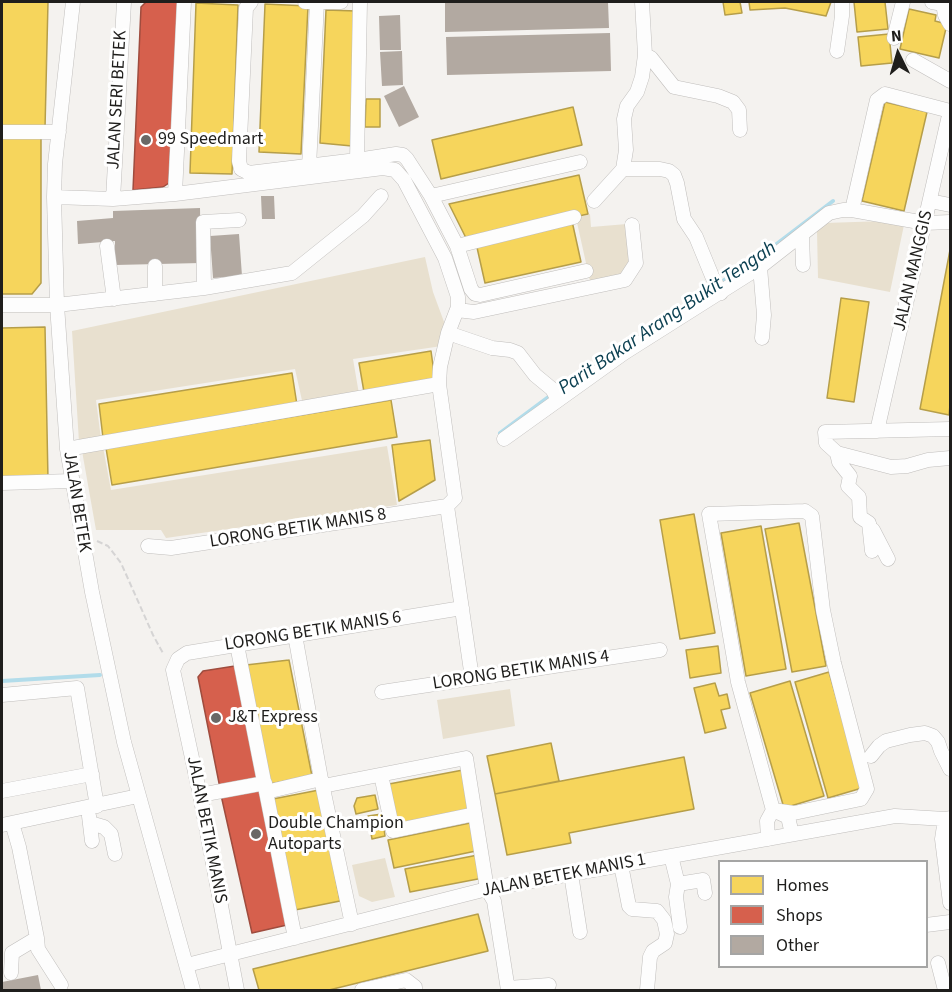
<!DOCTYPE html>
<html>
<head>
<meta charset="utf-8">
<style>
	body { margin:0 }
	#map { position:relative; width:952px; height:992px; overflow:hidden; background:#f4f2ef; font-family:"Source Sans 3",sans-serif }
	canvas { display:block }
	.frame { position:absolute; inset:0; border:3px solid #1f1e1c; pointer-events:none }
	.legend { position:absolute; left:718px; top:860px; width:210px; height:108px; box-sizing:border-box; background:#fff; border:2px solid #a5a5a4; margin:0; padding:8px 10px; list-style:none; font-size:18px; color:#1f1e1c }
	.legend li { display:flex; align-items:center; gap:12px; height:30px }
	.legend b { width:30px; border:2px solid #a5a5a4 }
	.north { position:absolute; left:868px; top:24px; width:60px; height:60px; -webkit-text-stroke:4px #fff; paint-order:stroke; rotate:355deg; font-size:16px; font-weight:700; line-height:24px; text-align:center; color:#1f1e1c }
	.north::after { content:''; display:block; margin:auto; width:21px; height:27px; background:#1f1e1c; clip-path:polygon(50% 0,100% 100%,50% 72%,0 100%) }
</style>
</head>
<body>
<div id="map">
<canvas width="952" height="992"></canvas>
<div class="frame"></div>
<ul class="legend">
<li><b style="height:16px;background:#f6d55c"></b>Homes</li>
<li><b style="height:16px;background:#d6604d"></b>Shops</li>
<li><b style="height:16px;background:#b2a9a1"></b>Other</li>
</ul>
<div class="north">N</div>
</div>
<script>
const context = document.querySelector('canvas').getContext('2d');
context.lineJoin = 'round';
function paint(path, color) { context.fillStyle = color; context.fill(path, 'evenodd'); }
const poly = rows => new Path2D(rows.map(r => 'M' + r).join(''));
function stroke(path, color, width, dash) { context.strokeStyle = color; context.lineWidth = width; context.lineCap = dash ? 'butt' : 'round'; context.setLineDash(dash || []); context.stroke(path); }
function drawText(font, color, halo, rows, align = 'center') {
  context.font = font + ' "Source Sans 3",sans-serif'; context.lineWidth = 6; context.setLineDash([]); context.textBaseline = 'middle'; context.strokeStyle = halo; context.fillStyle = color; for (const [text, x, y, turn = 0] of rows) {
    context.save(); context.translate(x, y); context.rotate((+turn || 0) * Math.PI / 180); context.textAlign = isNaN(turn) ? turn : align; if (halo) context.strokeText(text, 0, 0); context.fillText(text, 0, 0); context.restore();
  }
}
paint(poly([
	[590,214,591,227,627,224,630,262,619,275,590,281,576,218],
	[885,221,904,225,890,292,818,278,817,231,825,223],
	[425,257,433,292,447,330,442,346,353,359,359,394,303,405,295,369,96,400,101,439,79,442,72,331],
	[387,446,397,505,166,538,161,530,96,530,82,451,103,447,111,490],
	[510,689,515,726,443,739,437,700],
	[385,858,395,897,372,902,359,896,352,865]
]), '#e8e0cf');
const homes = poly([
	[2,2,48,2,45,128,2,127,2,2],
	[723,2,740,2,742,13,725,15,723,2],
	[749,2,831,2,826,16,785,8,750,10,749,2],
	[854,2,885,2,888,29,857,32,854,2],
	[196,3,238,5,232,174,190,173,196,3],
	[265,4,308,6,301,154,259,152,265,4],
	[909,9,936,15,935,21,947,24,939,58,900,49,909,9],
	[326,10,356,11,352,146,320,143,326,10],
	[889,34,892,63,861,66,858,37,889,34],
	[366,99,380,99,380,127,365,127,366,99],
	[885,102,927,112,904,211,862,201,885,102],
	[573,107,582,145,441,179,432,140,573,107],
	[2,137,41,137,41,283,32,294,2,294,2,137],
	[579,175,588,214,467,240,449,204,579,175],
	[572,221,581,262,485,283,476,243,572,221],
	[950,250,950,405,949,415,920,409,950,250],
	[841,298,869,302,854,402,827,398,841,298],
	[45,327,48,480,2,481,2,328,45,327],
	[431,351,435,380,364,392,359,363,431,351],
	[292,373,297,405,103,438,99,404,292,373],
	[391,400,397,437,112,485,106,448,391,400],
	[430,440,435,480,399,501,392,445,430,440],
	[694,514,715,633,680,639,660,520,694,514],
	[799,523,826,666,792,672,765,529,799,523],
	[761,526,786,669,746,676,721,533,761,526],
	[718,646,721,673,690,678,686,650,718,646],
	[289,660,312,776,270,784,246,665,289,660],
	[829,672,862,788,828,798,795,682,829,672],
	[790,681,824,796,784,808,750,693,790,681],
	[715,683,719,696,727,694,730,708,721,710,726,728,705,733,694,688,715,683],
	[551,743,559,781,495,794,487,756,551,743],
	[684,757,694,809,569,833,571,843,507,855,495,794,684,757],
	[463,770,471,811,397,825,389,784,463,770],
	[319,790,340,901,295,910,273,799,319,790],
	[375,795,378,809,356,814,354,806,357,798,375,795],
	[382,814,385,836,372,839,368,816,382,814],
	[470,823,476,851,394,868,388,840,470,823],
	[478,855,483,878,410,892,405,869,478,855],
	[478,914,488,951,329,990,259,990,253,969,478,914]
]);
paint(homes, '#f6d55c');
stroke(homes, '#b69e49', 1.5);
const shops = poly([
	[146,2,178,2,169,183,163,187,133,190,141,7,146,2],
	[235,666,260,781,220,788,198,677,203,671,235,666],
	[261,786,287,925,252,933,221,795,261,786]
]);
paint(shops, '#d6604d');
stroke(shops, '#9f4c3e', 1.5);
stroke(poly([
	[720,283,766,252,833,201],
	[672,315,713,287],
	[557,391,591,369],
	[500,433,551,395],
	[2,681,100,675]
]), '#b2dcea', 4);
paint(poly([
	[445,2,608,2,609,28,445,32],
	[400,15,401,50,380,50,379,16],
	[610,33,611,71,447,75,446,37],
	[402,51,403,85,382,86,380,52],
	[404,86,419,117,399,127,384,96],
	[261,196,274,196,275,219,262,219],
	[200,208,201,263,115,265,115,241,78,244,77,221,113,218,113,211],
	[239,234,242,276,213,278,210,236],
	[38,975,41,990,2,990,2,982]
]), '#b2a9a1');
const minor = poly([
	[73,2,55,164,54,197,57,305,67,449,92,592,124,742,193,990],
	[251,2,246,8,239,161,241,169,249,173,357,160],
	[305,2,341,2],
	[360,2,357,160,396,154,403,155,407,159,431,196,457,246,471,289,475,294,480,295,586,271],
	[932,2,943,4,945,15,950,24],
	[894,38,903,2],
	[837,51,842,16,842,2],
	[645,55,651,58,674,87,718,96,733,102,739,110,740,130],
	[913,60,950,81],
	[2,132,59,132],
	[309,167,317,2],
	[623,169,660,169,669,171,674,175,677,183,684,219,696,237,712,276,721,293],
	[175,194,184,2],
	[431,196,580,162],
	[54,197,113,199,175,194,383,168,395,170,404,180,445,258,458,297,458,307,448,333,440,367,439,384,455,498,447,506],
	[113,199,124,2],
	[594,201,623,169,626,150,624,119,627,106,637,92,642,77,645,55,642,2],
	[930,201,950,205],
	[852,210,877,100,885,94,950,111],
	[802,235,803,265],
	[107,246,114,299],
	[457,246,574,217],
	[760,267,764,315,762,338],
	[204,288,203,222,239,220],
	[155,294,155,266],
	[2,305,57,305,204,288,292,273,363,216,381,196],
	[457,310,474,312,625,280,636,263,632,225],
	[448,333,492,348,510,350,518,353,535,375,552,389,558,400],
	[950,429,825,432,826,443,837,453,891,467,907,466,928,460,950,458],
	[877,431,950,111],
	[504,439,624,353,760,267,829,213,843,210,852,210,925,223,950,222],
	[67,449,439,384],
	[837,453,839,462,850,476,848,486,859,497,860,517,869,523,872,551],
	[2,483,72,481],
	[447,506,472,678],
	[805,511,812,516,823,610,834,663,867,789,861,799,794,813,773,810,738,682,709,514,805,511],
	[873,530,888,559],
	[148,546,171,548,447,506],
	[295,635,321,779,352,924],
	[237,645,295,938],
	[382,692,660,650],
	[2,695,77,688,97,806],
	[871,756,879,746,886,741,910,735,925,733,933,736,938,742,941,751,950,769],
	[381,775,393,831,475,814],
	[323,786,466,758,487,889,494,901,508,990],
	[2,791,92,774],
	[266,792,321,779],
	[200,795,265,783],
	[89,816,92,841],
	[950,818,945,819,942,839,950,903],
	[90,823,104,827,111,834,115,854],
	[2,825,138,796],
	[768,839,767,821,773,810,788,817,792,834],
	[671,856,678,884,676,897,680,927],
	[621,865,629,906,632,909,657,911,664,920,667,934,665,943,653,951,650,957,647,990],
	[571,874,580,932],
	[678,884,703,880,705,893],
	[926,925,950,922],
	[37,938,38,949,61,985],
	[938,963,945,990],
	[187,965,487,889,895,816,945,819],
	[11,973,12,953,37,938,19,847,12,823],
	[508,988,549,985],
	[237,990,200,795,173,670,178,659,187,653,462,608],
	[362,990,406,980,415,987,415,990]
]);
stroke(minor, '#c0bebc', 15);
stroke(poly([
	[97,541,108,546,121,563,153,635,164,655]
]), '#d5d4d4', 2, [6, 3]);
stroke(minor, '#fdfdfd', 14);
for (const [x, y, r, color] of [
	[146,140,6,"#6a6866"],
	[216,718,6,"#6a6866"],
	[256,834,6,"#6a6866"]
]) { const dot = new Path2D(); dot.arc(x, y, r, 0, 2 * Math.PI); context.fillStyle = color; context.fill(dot); stroke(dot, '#fff', 2); }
drawText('18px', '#1f1e1c', '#fff', [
	["JALAN SERI BETEK",118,100,-87],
	["JALAN MANGGIS",914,271,-77],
	["JALAN BETEK",76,502,81],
	["LORONG BETIK MANIS 8",298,529,-9],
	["LORONG BETIK MANIS 6",313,632,-9],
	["LORONG BETIK MANIS 4",521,671,-9],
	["JALAN BETIK MANIS",206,830,79],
	["JALAN BETEK MANIS 1",564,876,-11]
]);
drawText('18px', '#1f1e1c', '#fff', [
	["99 Speedmart",158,140],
	["J&T Express",228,718],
	["Double Champion",268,824],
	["Autoparts",268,845]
], 'left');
drawText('italic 20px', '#0d4152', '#fff', [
	["Parit Bakar Arang-Bukit Tengah",668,319,-34]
]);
</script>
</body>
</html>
